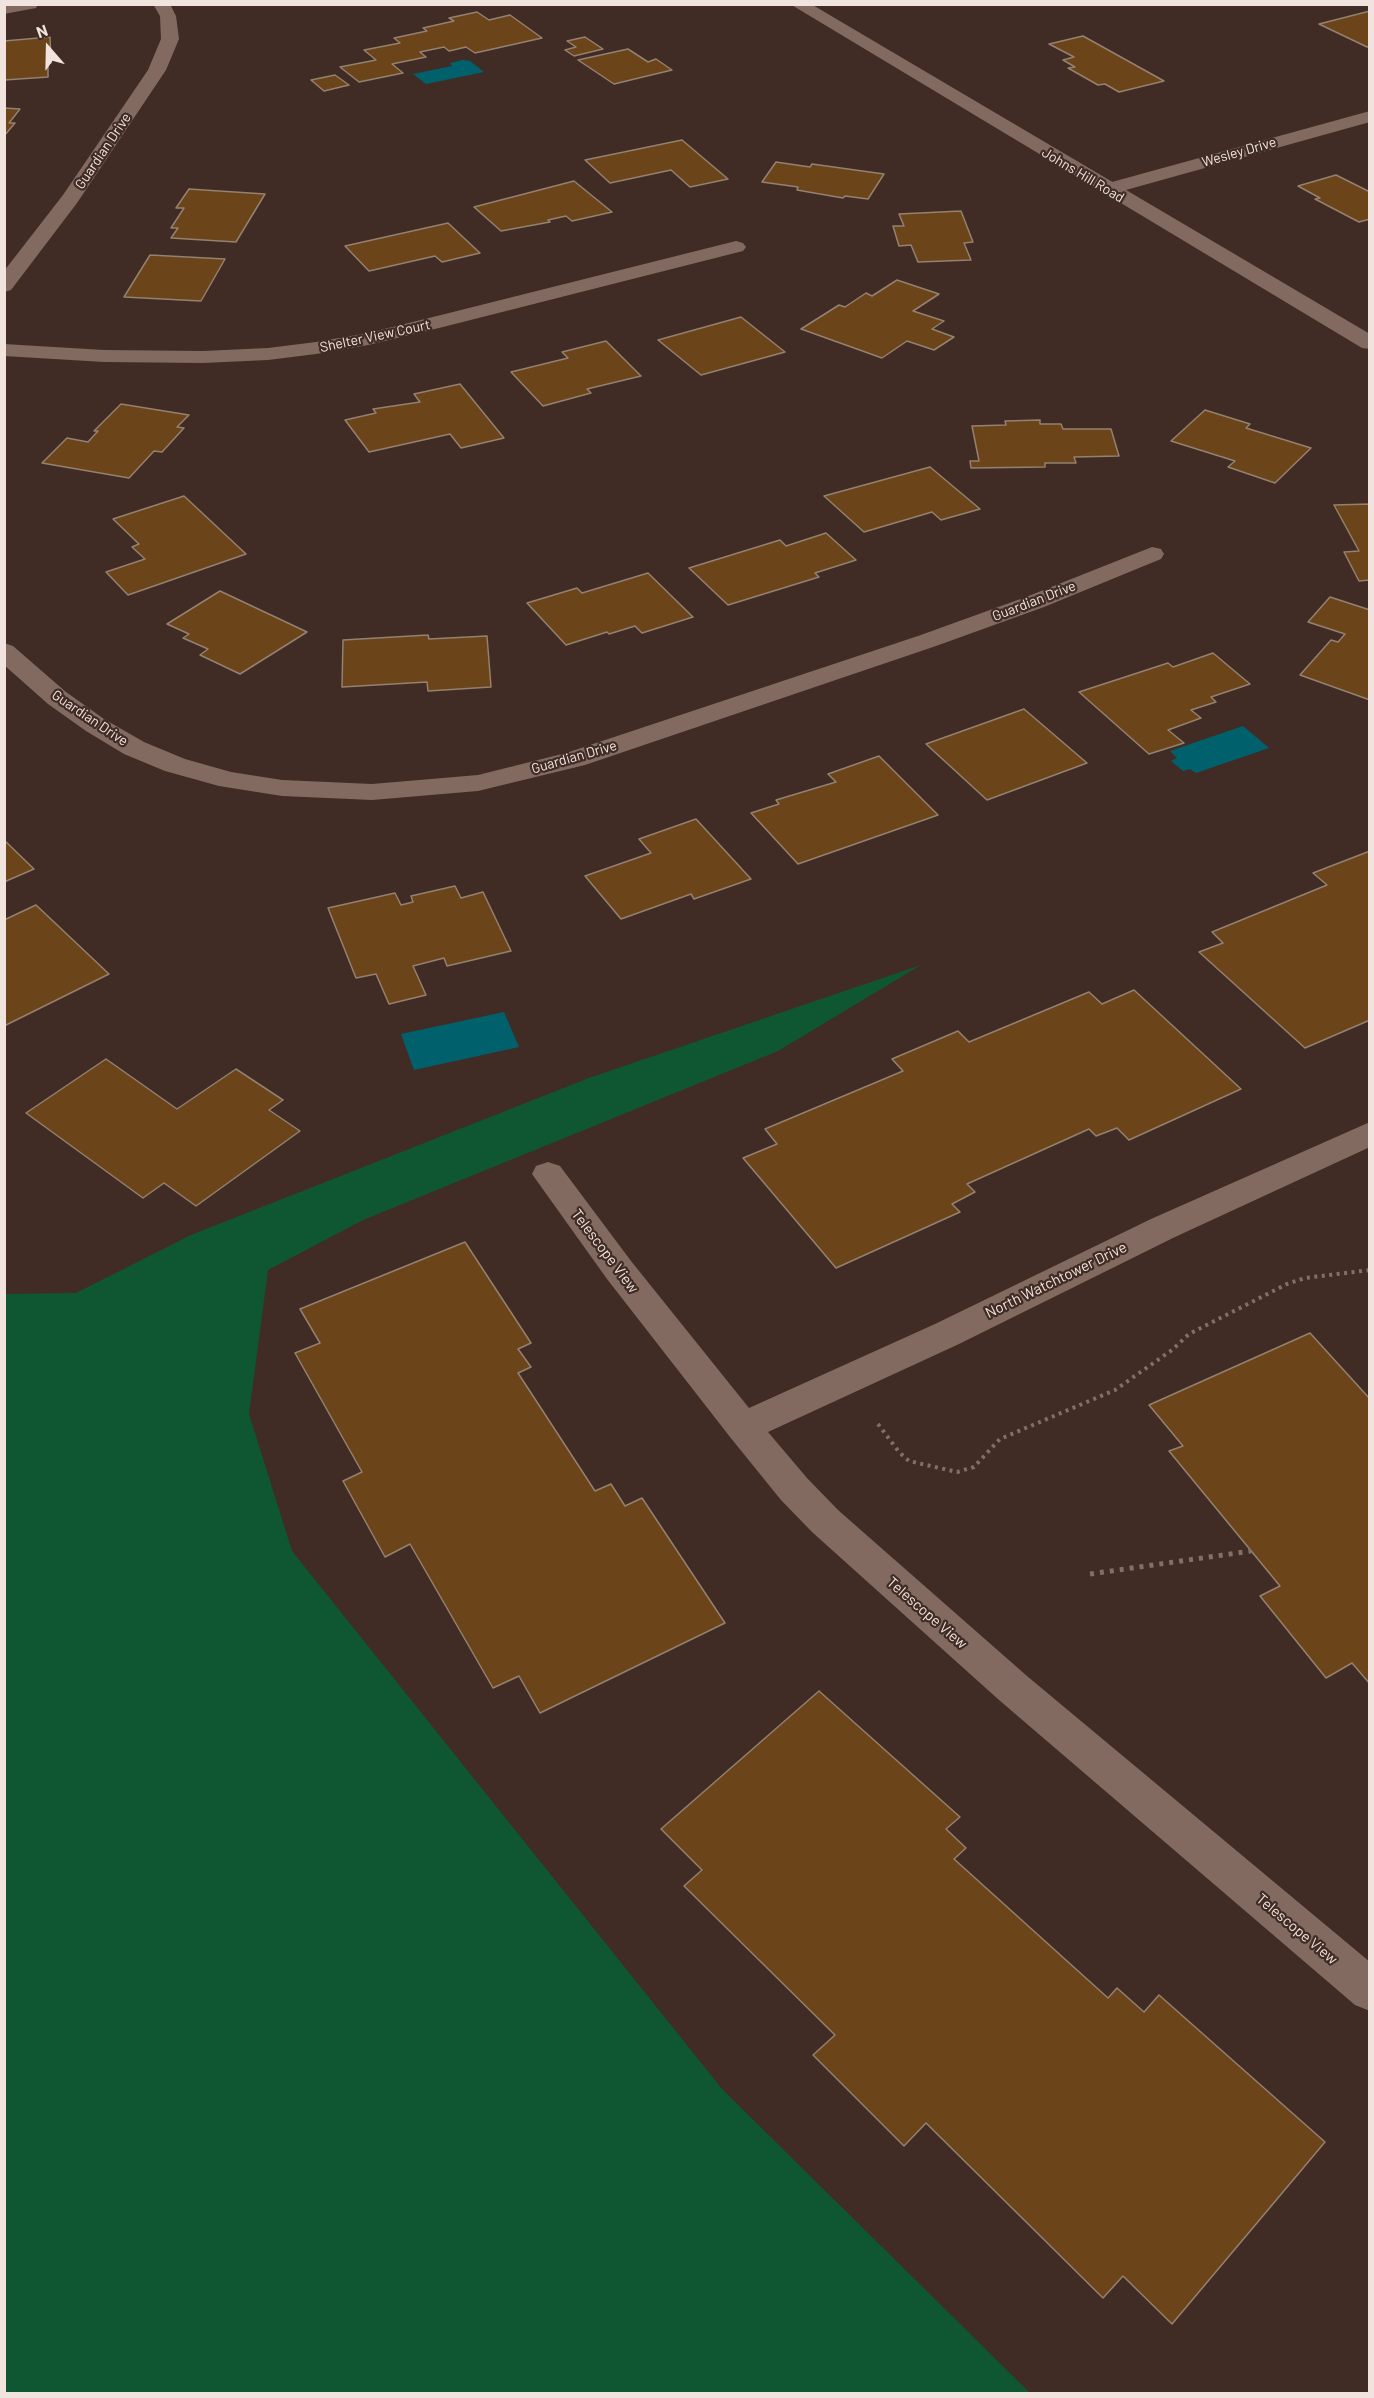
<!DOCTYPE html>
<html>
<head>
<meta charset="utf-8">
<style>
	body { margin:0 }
	#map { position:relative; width:1374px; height:2398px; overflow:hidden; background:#402c24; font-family:Barlow,sans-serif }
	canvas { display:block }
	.frame { position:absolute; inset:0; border:6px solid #f1e3de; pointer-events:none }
	.north { position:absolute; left:18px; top:18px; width:60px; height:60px; -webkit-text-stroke:4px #402c24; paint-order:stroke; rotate:340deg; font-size:16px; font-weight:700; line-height:24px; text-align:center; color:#f1e3de }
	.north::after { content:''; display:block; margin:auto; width:21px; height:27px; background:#f1e3de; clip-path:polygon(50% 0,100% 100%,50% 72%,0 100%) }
</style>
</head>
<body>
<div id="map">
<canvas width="1374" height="2398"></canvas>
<div class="frame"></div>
<div class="north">N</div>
</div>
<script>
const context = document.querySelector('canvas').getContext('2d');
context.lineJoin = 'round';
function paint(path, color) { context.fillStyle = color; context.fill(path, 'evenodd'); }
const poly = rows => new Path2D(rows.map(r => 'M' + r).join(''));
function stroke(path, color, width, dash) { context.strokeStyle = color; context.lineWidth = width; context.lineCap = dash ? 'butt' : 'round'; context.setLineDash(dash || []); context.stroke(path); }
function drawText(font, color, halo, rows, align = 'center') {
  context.font = font + ' Barlow,sans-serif'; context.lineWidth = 4.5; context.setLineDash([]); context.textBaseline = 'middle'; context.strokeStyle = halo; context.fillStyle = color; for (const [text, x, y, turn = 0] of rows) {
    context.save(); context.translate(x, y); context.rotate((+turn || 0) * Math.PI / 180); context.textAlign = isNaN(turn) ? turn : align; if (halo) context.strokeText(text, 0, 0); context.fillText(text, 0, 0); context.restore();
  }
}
paint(poly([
	[921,965,778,1051,363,1220,268,1270,249,1414,292,1551,722,2089,1030,2393,5,2393,5,1294,76,1293,191,1235,589,1078]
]), '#0f5732');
paint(poly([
	[463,60,470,61,484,72,426,84,413,74,452,66,450,63],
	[1243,726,1269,748,1196,773,1190,769,1183,771,1171,761,1177,758,1170,751],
	[504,1012,519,1047,414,1070,401,1034]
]), '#00616d');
const building = poly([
	[1370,11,1370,46,1367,47,1319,24,1370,11],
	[477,12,489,20,510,15,542,38,475,53,466,47,449,51,444,47,420,52,426,57,392,64,403,73,359,82,340,67,376,60,364,50,400,43,394,38,427,31,423,28,454,21,449,18,477,12],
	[1083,36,1164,81,1119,92,1105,84,1098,85,1068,68,1075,67,1063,60,1074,57,1049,44,1083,36],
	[50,37,51,63,48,64,48,77,4,80,4,41,50,37],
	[585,37,603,49,574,56,565,50,576,47,567,41,585,37],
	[628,49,648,62,656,59,672,70,614,84,578,60,628,49],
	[335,75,349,85,324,91,311,80,335,75],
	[4,108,20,109,9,123,15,123,4,136,4,108],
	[682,140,728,179,690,187,671,170,610,183,585,160,682,140],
	[776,162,810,167,812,164,884,174,868,199,845,196,843,198,797,190,798,187,762,182,776,162],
	[1336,175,1370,192,1370,219,1359,222,1315,199,1320,198,1298,186,1336,175],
	[574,181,612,212,572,221,566,216,548,220,550,222,501,231,474,207,574,181],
	[189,189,265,194,236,242,171,238,178,228,171,228,184,208,176,208,189,189],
	[961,211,973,242,964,243,971,260,918,262,911,245,899,246,893,226,904,226,899,214,961,211],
	[448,223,480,253,442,262,435,256,369,271,345,246,448,223],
	[150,255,225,259,201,301,124,297,150,255],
	[897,280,939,294,913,311,944,321,932,329,954,337,934,350,907,341,882,358,801,329,839,305,845,307,866,293,872,296,897,280],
	[741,317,785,352,701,375,658,340,741,317],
	[606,341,641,376,587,389,591,393,543,406,511,372,568,358,562,352,606,341],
	[460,384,504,438,461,448,450,434,369,452,345,420,376,413,373,409,420,402,414,394,460,384],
	[121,404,189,415,177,427,184,428,162,452,154,451,129,478,42,463,67,438,88,442,98,431,94,431,121,404],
	[1205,410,1250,424,1246,428,1311,448,1275,483,1228,467,1235,461,1171,441,1205,410],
	[1040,420,1040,424,1061,424,1063,429,1111,429,1119,456,1074,457,1076,463,1045,463,1045,467,971,468,970,461,979,461,972,426,1006,425,1005,421,1040,420],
	[930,467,980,509,941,520,932,512,864,532,824,496,930,467],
	[184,496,246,554,128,595,106,572,145,559,132,547,139,544,113,519,184,496],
	[1370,504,1370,580,1359,581,1344,552,1359,551,1334,505,1370,504],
	[826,533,856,560,815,573,819,577,728,605,689,568,780,540,786,546,826,533],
	[648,573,693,617,642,633,635,626,609,634,607,632,566,645,527,603,577,588,582,593,648,573],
	[220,591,307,632,240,674,200,655,208,649,183,638,189,634,167,624,220,591],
	[1330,597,1370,610,1370,700,1300,675,1331,640,1338,642,1345,634,1308,622,1330,597],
	[428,635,429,639,487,636,491,687,428,691,427,682,342,687,343,640,428,635],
	[1213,653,1250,684,1211,697,1216,702,1191,710,1201,718,1168,730,1184,743,1149,754,1079,692,1168,663,1173,667,1213,653],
	[1024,709,1087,763,987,800,926,744,1024,709],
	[879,756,938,815,798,864,751,813,779,804,776,800,836,782,828,774,879,756],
	[696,819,751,879,694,899,691,894,621,919,585,876,651,853,639,839,696,819],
	[4,840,34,869,4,882,4,840],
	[1370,851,1370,1020,1305,1048,1199,952,1223,943,1212,932,1327,885,1313,873,1370,851],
	[455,886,461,898,483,892,511,951,447,966,444,958,413,966,426,995,389,1004,376,974,356,978,328,908,395,893,401,905,413,902,411,896,455,886],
	[36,905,109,974,4,1026,4,920,36,905],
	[1134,990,1241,1089,1129,1140,1117,1128,1096,1136,1089,1129,967,1184,975,1192,952,1204,960,1212,836,1268,743,1158,777,1144,765,1129,903,1071,892,1059,958,1031,969,1042,1089,992,1102,1004,1134,990],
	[106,1059,177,1109,236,1069,283,1100,269,1110,300,1131,196,1206,164,1183,143,1198,26,1113,106,1059],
	[465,1242,531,1343,518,1349,531,1367,518,1373,595,1491,611,1484,625,1506,642,1498,725,1623,540,1713,519,1676,493,1688,410,1544,385,1557,343,1481,362,1472,295,1353,320,1343,300,1309,465,1242],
	[1310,1333,1370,1399,1370,1684,1352,1663,1326,1678,1260,1596,1280,1586,1169,1451,1183,1446,1149,1405,1310,1333],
	[819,1691,960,1817,946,1829,966,1848,954,1859,1108,1998,1117,1988,1144,2012,1159,1995,1325,2142,1172,2324,1123,2276,1103,2298,926,2123,904,2146,813,2055,835,2035,684,1886,702,1870,661,1829,819,1691]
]);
paint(building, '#6b441a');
stroke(building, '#948170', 1.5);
stroke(poly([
	[878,1424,899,1452,909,1461,957,1472,974,1467,1000,1439,1115,1390,1172,1350,1189,1334,1287,1284,1305,1278,1370,1270]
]), '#816f68', 4, [3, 4.5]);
stroke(poly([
	[1090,1574,1251,1551]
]), '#816f68', 5, [4, 6]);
paint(poly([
	[153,4,170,4,176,16,179,39,166,70,77,203,11,290,4,292,4,271,63,195,148,70,161,39,160,16,153,4],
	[1370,111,1370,122,1108,195,1101,193,1098,189,1101,185,1370,111],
	[736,241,743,243,746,247,743,251,439,328,368,345,316,354,268,360,203,363,104,362,4,356,4,344,104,350,203,351,268,348,316,342,368,333,437,316,736,241],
	[1152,547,1161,549,1164,554,1161,559,1044,607,936,646,585,765,478,791,372,800,282,796,219,786,165,771,124,754,86,731,48,704,4,665,4,643,13,646,66,692,104,719,144,742,185,759,231,772,282,780,372,784,478,775,566,753,918,636,1026,597,1152,547],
	[1370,1122,1370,1147,1175,1237,959,1344,768,1432,807,1478,838,1510,1027,1676,1370,1962,1370,2011,1355,2005,999,1700,812,1532,781,1500,730,1437,607,1279,532,1174,536,1166,548,1162,560,1166,631,1261,749,1408,935,1324,1151,1219,1370,1122]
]), '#826a61');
paint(poly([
	[4,4,38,4,36,8,4,14,4,4],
	[790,4,811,4,1370,334,1370,349,1362,348,790,4]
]), '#826a61');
drawText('14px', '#f1e3de', '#402c24', [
	["Guardian Drive",103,151,-56],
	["Wesley Drive",1239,152,-16],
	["Johns Hill Road",1083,175,31],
	["Shelter View Court",375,336,-12],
	["Guardian Drive",1034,601,-21],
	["Guardian Drive",90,718,34],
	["Guardian Drive",574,757,-16]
]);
drawText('15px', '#f1e3de', '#402c24', [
	["Telescope View",605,1251,53],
	["North Watchtower Drive",1056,1280,-26],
	["Telescope View",927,1613,41],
	["Telescope View",1297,1929,40]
]);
</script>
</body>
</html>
